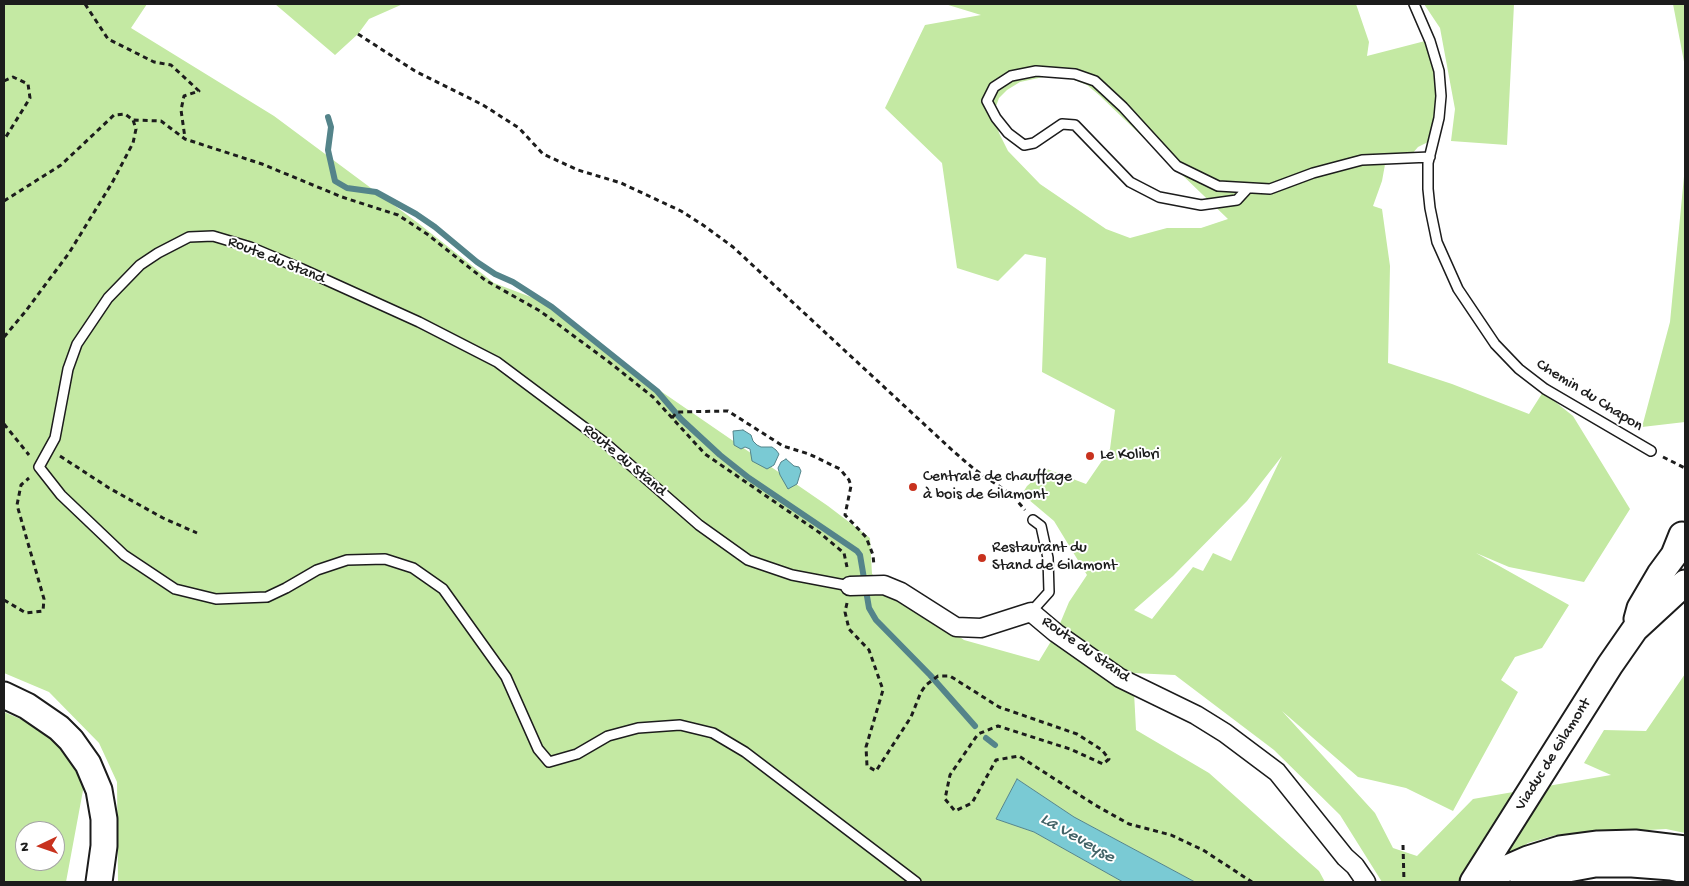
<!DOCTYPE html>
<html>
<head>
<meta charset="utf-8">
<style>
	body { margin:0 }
	#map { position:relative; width:1689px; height:886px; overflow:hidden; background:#fff; font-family:"Gochi Hand",sans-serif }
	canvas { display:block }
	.frame { position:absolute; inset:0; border:5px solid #1c1c1c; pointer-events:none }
	.north { position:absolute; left:15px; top:821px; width:50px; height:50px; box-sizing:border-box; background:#fff; border:1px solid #a4a4a4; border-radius:50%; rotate:267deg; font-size:14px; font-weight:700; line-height:20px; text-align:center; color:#1c1c1c }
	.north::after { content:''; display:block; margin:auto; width:18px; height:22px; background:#c8321e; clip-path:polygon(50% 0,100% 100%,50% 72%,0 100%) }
</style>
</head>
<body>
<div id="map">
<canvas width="1689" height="886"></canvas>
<div class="frame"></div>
<div class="north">N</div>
</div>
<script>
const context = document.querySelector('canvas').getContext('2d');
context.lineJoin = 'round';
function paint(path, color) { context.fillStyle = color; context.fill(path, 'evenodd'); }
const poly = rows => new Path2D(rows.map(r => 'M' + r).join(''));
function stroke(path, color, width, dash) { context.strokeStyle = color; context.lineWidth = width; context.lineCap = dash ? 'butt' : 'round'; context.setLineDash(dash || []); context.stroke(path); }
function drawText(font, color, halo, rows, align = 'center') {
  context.font = font + ' "Gochi Hand",sans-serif'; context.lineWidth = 4; context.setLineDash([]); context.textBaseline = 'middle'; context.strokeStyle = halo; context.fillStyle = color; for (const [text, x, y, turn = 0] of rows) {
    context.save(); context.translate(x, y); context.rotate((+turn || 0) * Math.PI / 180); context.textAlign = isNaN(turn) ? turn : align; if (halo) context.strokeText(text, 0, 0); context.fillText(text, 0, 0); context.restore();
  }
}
paint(poly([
	[4,4,147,4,131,28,274,116,418,223,494,283,544,302,662,392,828,506,870,538,872,574,935,620,964,640,1039,661,1056,633,1069,602,1087,575,1054,521,1022,494,1027,486,1047,469,1086,484,1110,449,1115,410,1042,372,1046,258,1025,254,998,281,957,268,942,163,885,108,925,25,981,15,945,4,1356,4,1369,42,1367,56,1429,40,1440,95,1432,140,1418,147,1412,154,1386,159,1382,181,1373,206,1382,209,1390,266,1388,363,1452,384,1529,414,1543,392,1573,416,1630,509,1584,582,1509,567,1476,553,1569,605,1542,648,1515,657,1501,680,1518,692,1453,811,1406,788,1358,777,1282,711,1375,813,1393,848,1417,856,1473,799,1611,775,1584,763,1604,730,1646,731,1685,674,1685,833,1666,829,1556,835,1528,843,1495,867,1478,882,1382,882,1340,815,1274,750,1175,675,1133,673,1136,730,1209,773,1319,871,1325,882,1195,882,1074,817,1017,779,996,819,1034,832,1123,882,118,882,117,782,99,743,49,692,4,673],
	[1062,75,1087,85,1099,95,1228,219,1201,228,1167,228,1130,238,1106,229,1040,184,1008,151,999,133,996,122,995,109,999,98,1007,90,1020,82,1048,76],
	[1282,456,1231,561,1213,553,1203,571,1193,567,1152,619,1134,610,1173,576,1247,501],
	[275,4,403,4,369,19,358,34,335,55],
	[1424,4,1514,4,1507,145,1451,141,1455,109,1440,28],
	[1673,4,1685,4,1685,67],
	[1685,166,1685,422,1642,427,1670,322],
	[4,712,25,721,65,749,84,785,66,882,4,882],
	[25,831,55,831,55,861,25,861]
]), '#c4e9a3');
const water = poly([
	[743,430,751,435,753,441,757,445,761,447,772,447,776,450,779,454,774,465,767,469,752,461,750,449,745,447,741,449,734,445,733,431,743,430],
	[786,459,794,466,799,467,801,471,797,484,788,489,780,475,778,468,781,462,786,459],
	[1017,779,1074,817,1195,882,1123,882,1034,832,996,819,1017,779]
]);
paint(water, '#7acad4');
stroke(water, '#54848a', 1);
stroke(poly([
	[328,117,331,127,328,150,335,181,347,188,376,192,416,214,435,227,477,262,495,274,513,282,552,307,657,391,681,419,720,455,749,478,857,551,860,555,869,608,876,620,930,675,975,726],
	[986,738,995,745]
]), '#54848a', 6);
const lane = poly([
	[1414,4,1430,41,1439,71,1441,96,1439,118,1428,163,1428,189,1430,208,1437,242,1458,289,1495,344,1519,369,1545,389,1651,451],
	[1248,188,1237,200,1201,205,1159,197,1130,182,1075,125,1062,124,1034,143,1024,145,1008,133,996,118,987,101,994,87,1011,76,1036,71,1075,74,1095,81,1123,107,1177,166,1218,186,1270,189,1313,173,1362,160,1430,157],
	[850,586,792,575,748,560,699,525,604,442,497,362,419,322,302,269,250,247,213,236,189,237,158,253,140,265,108,298,77,344,68,369,55,438,39,467,61,495,124,555,175,589,216,599,267,597,286,588,317,570,347,560,385,559,413,568,443,589,506,677,538,749,549,762,577,754,608,736,638,728,680,725,713,733,745,752,916,882],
	[1031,612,1049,592,1048,558,1041,526,1033,520]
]);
const street = poly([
	[850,586,884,585,901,592,956,627,981,628,1031,612,1056,633,1120,678,1196,715,1225,733,1277,772,1345,857,1355,866,1366,882]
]);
const secondary = poly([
	[1637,619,1640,608,1660,574,1674,555,1682,535],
	[4,695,27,706,59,728,71,740,88,764,99,790,104,819,104,846,99,882],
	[1473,882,1610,665,1635,629,1685,583],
	[1480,882,1487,877,1528,859,1560,849,1598,844,1635,843,1685,849],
	[1523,882,1529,879,1557,871,1595,864,1632,864,1671,867,1685,870]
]);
stroke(lane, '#1c1c1c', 12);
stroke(street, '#1c1c1c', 21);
stroke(secondary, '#1c1c1c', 29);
stroke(poly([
	[85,4,108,39,154,62,171,65,199,91,184,96,181,110,185,138],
	[358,34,415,71,483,105,519,128,543,154,578,170,621,183,681,211,703,225,733,247,952,450,974,469,1012,495,1025,510],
	[4,81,13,77,28,84,30,98,4,140],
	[4,201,61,165,114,115,125,114,133,120,161,121,185,139,262,164,342,197,398,215,427,234,485,280,540,311,609,362,653,397,705,454,820,533,844,553,847,567],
	[4,337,25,312,69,253,112,183,133,143,136,129,133,120],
	[672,418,677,412,728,411,783,446,809,454,840,469,849,480,851,486,845,515,866,537,873,555,874,566],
	[4,424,29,455],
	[60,456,109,488,163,518,197,533],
	[1663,457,1685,468],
	[4,600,26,613,43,611,44,599,17,505,21,485,29,478],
	[847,603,845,612,849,629,869,650,883,690,866,747,867,766,876,771,911,717,921,692,926,685,938,676,950,676,999,707,1077,734,1102,750,1109,759,1103,764,1070,749,998,726,978,734,950,775,945,799,955,811,972,803,996,760,1019,756,1095,805,1129,824,1171,835,1203,850,1252,882],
	[1403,845,1404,882]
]), '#1c1c1c', 3, [5, 4]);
stroke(lane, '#fff', 9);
stroke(street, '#fff', 18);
stroke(secondary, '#fff', 25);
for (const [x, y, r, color] of [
	[1090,456,5,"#c8321e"],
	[913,487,5,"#c8321e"],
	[982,558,5,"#c8321e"]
]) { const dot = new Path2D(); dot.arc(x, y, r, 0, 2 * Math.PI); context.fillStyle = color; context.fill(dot); stroke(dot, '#fff', 2); }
drawText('16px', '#1c1c1c', '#fff', [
	["Route du Stand",276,261,22],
	["Chemin du Chapon",1589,396,32],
	["Route du Stand",624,461,40],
	["Route du Stand",1085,650,35],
	["Viaduc de Gilamont",1554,755,-58]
]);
drawText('16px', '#1c1c1c', '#fff', [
	["Le Kolibri",1100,456],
	["Centrale de chauffage",923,478],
	["à bois de Gilamont",923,496],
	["Restaurant du",992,549],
	["Stand de Gilamont",992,567]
], 'left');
drawText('italic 18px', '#426266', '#fff', [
	["La Veveyse",1077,839,30]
]);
</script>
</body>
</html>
